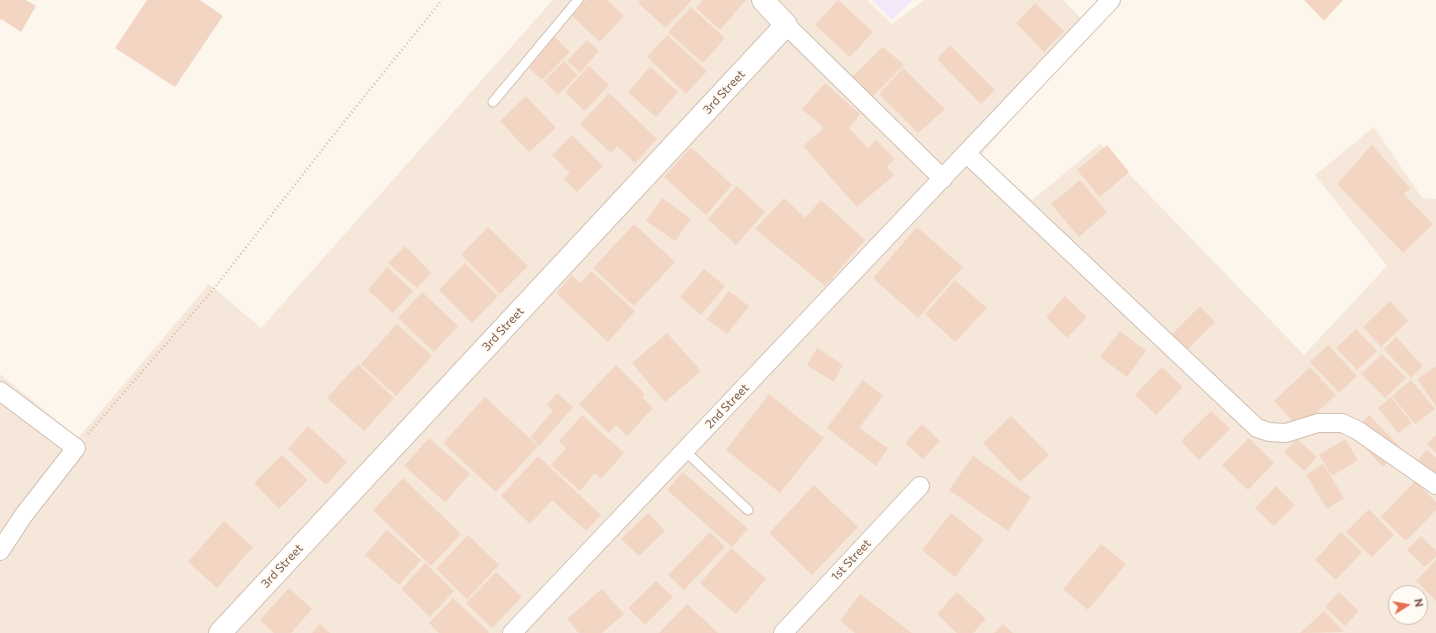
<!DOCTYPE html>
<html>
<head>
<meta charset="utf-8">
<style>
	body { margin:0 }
	#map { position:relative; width:1436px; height:633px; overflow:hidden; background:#fdf6ec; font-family:Commissioner,sans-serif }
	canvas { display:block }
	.north { position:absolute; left:1388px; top:585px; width:40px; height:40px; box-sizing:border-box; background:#fffaf3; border:1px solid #cabbb1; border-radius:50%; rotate:79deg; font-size:11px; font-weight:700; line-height:16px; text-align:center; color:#7a5c4d }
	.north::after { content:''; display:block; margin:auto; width:14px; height:18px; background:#e76f51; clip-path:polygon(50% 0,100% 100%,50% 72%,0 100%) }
</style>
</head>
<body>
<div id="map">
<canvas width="1436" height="633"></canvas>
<div class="north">N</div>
</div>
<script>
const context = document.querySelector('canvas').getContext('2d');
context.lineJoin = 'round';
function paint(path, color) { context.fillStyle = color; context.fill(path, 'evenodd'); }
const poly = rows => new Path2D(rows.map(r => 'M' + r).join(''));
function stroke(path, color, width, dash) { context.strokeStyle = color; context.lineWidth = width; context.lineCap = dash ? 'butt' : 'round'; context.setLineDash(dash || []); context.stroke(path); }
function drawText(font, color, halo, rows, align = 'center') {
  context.font = font + ' Commissioner,sans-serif'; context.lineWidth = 4; context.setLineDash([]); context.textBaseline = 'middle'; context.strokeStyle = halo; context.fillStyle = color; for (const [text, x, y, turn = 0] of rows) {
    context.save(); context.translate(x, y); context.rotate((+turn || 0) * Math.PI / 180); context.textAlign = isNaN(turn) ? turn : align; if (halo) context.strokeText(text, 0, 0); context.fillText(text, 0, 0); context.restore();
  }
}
paint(poly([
	[553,0,867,0,892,24,924,0,1063,0,1091,28,981,155,1032,200,1100,144,1304,355,1387,266,1315,175,1374,127,1422,198,1436,199,1436,633,0,633,0,374,78,438,209,284,261,328],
	[1396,593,1420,593,1420,617,1396,617]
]), '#f5e8da');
paint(poly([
	[872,0,913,0,892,20]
]), '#f3e8fa');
paint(poly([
	[0,0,26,0,36,6,21,32,1,19,0,21],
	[147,0,200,0,223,16,175,87,115,48],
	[586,0,607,0,624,16,600,42,571,15],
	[640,0,692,0,666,28,638,3],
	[703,0,746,0,720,30,696,8],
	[838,0,873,32,850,57,815,25],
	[1304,0,1343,0,1324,21],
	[1035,3,1064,31,1044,52,1016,23],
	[691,7,725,38,703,63,668,32],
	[667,35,707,71,686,94,647,57],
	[554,36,570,52,542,80,526,65],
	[587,40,599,51,580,73,567,61],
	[950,45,995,90,981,104,937,59],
	[883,47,904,65,873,96,852,77],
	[564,61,578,75,558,95,544,81],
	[589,66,609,85,585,111,565,92],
	[650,67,678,92,656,117,628,92],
	[903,68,945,109,918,133,879,94],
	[825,83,860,114,849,128,868,148,876,140,895,159,887,167,894,175,857,207,803,146,824,128,802,109],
	[609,93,657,139,635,163,617,146,611,153,580,124],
	[526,96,556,128,529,152,500,121],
	[572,135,603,166,577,192,564,179,570,173,552,155],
	[1107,145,1129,172,1100,197,1077,170],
	[1372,145,1410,188,1404,194,1433,224,1403,253,1337,184],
	[691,147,732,185,706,215,664,177],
	[1080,180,1107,212,1079,237,1051,204],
	[737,186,765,212,736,245,708,219],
	[662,198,691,219,675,241,646,221],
	[784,198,805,218,821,200,865,240,825,286,755,229],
	[634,224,675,262,634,306,593,268],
	[488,227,528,266,500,294,461,255],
	[917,227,963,267,918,318,873,278],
	[405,246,431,273,417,288,388,263],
	[465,263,498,296,472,323,439,290],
	[387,267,413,291,393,313,368,290],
	[704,269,725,286,701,315,680,297],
	[591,271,635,311,608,342,556,293,572,275,580,283],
	[955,280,987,308,955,342,925,314],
	[729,291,749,306,727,334,707,319],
	[422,292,458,326,434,352,398,318],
	[1065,296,1087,317,1067,338,1046,317],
	[1390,301,1408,321,1381,347,1363,327],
	[1200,306,1215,322,1186,351,1170,336],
	[397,324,432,356,396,396,361,364],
	[1356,329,1377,351,1357,370,1336,348],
	[1120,331,1146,351,1127,377,1100,357],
	[667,333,701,371,665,402,632,363],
	[1396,337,1423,366,1411,378,1384,349],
	[1328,345,1357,376,1339,393,1310,362],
	[817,348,843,365,834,382,807,365],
	[1382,354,1406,378,1385,398,1361,374],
	[358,364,394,398,364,431,327,398],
	[616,365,645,394,642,397,653,408,627,436,616,425,609,433,579,404],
	[1436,366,1436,406,1417,379],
	[1162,367,1183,387,1156,415,1135,395],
	[1310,367,1336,395,1299,428,1274,401],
	[863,380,883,396,859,428,888,448,876,466,827,428],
	[1411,380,1435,409,1415,424,1392,396],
	[557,393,573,407,539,446,530,437,553,411,547,405],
	[769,394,824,438,780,493,726,450],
	[485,397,538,446,496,492,443,443],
	[1391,397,1412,423,1398,433,1378,408],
	[1211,411,1230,429,1199,460,1181,441],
	[582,415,624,453,601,479,595,473,580,491,551,465,566,448,559,441],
	[1369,415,1402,449,1383,467,1351,433],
	[1011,416,1049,455,1020,482,983,443],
	[922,424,940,441,923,459,905,443],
	[308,426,347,462,326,485,288,449],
	[1436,435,1436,453,1427,444],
	[429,438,470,474,445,502,404,466],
	[1249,438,1274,463,1248,490,1222,465],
	[1297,439,1317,457,1304,471,1284,452],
	[1345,439,1358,460,1332,476,1319,455],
	[1427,450,1436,458,1436,492,1409,470],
	[282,455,308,480,279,509,254,483],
	[538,456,601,515,586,531,552,500,530,524,501,496],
	[973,456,1031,497,1008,531,949,490],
	[1323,464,1344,498,1327,509,1306,475],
	[683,472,748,529,732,547,667,490],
	[403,478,461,534,431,566,373,510],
	[1415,481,1436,502,1436,510,1406,541,1381,517],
	[814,485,858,527,812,575,769,533],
	[1276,486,1295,505,1274,526,1255,508],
	[1369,509,1394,535,1372,557,1346,532],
	[648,513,665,531,639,556,621,539],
	[951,513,984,539,955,577,922,550],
	[224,521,253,547,217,588,188,562],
	[387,530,421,560,399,585,365,555],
	[710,532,725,547,684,590,668,575],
	[1341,532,1362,552,1336,580,1315,560],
	[468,535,499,565,467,599,436,569],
	[1421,536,1436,551,1436,556,1425,567,1407,550],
	[1101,544,1126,564,1088,610,1063,589],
	[731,548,766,579,736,614,700,583],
	[1436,560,1436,601,1416,581],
	[425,563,454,591,430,617,401,589],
	[496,572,522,597,492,628,466,603],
	[656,581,673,597,645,625,628,608],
	[289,588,312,609,291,633,274,633,260,620],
	[602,589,624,614,602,633,579,633,567,619],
	[957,592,986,619,973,633,957,633,937,614],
	[1339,592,1359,611,1345,626,1325,607],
	[860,594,912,633,855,633,840,621],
	[453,598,489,632,488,633,439,633,429,623],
	[687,604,718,633,659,633],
	[1324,611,1344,632,1300,633],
	[320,624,330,633,312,633],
	[1003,624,1013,633,994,633]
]), '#f3d5c3');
const lane = poly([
	[493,102,578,0],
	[685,451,748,510]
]);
const street = poly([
	[786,25,943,179],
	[967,154,1257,428,1269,432,1286,433,1318,423,1342,423,1357,430,1436,485],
	[0,391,76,448,23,516,0,551],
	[512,633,1111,0],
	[783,633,920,486]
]);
const secondary = poly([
	[220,633,786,25,763,0]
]);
stroke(lane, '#d1beb0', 11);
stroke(street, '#d1beb0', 20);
stroke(secondary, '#d6c0b0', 24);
stroke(poly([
	[88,434,212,291,340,127,442,0]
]), '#d9b8a5', 2.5, [1, 3]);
stroke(lane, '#fff', 9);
stroke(street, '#fff', 18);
stroke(secondary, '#fff', 22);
drawText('12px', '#7a5c4d', '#fffaf3', [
	["3rd Street",724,92,-47],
	["3rd Street",503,329,-47],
	["2nd Street",727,406,-46],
	["1st Street",851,560,-47],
	["3rd Street",282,566,-47]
]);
</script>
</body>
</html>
